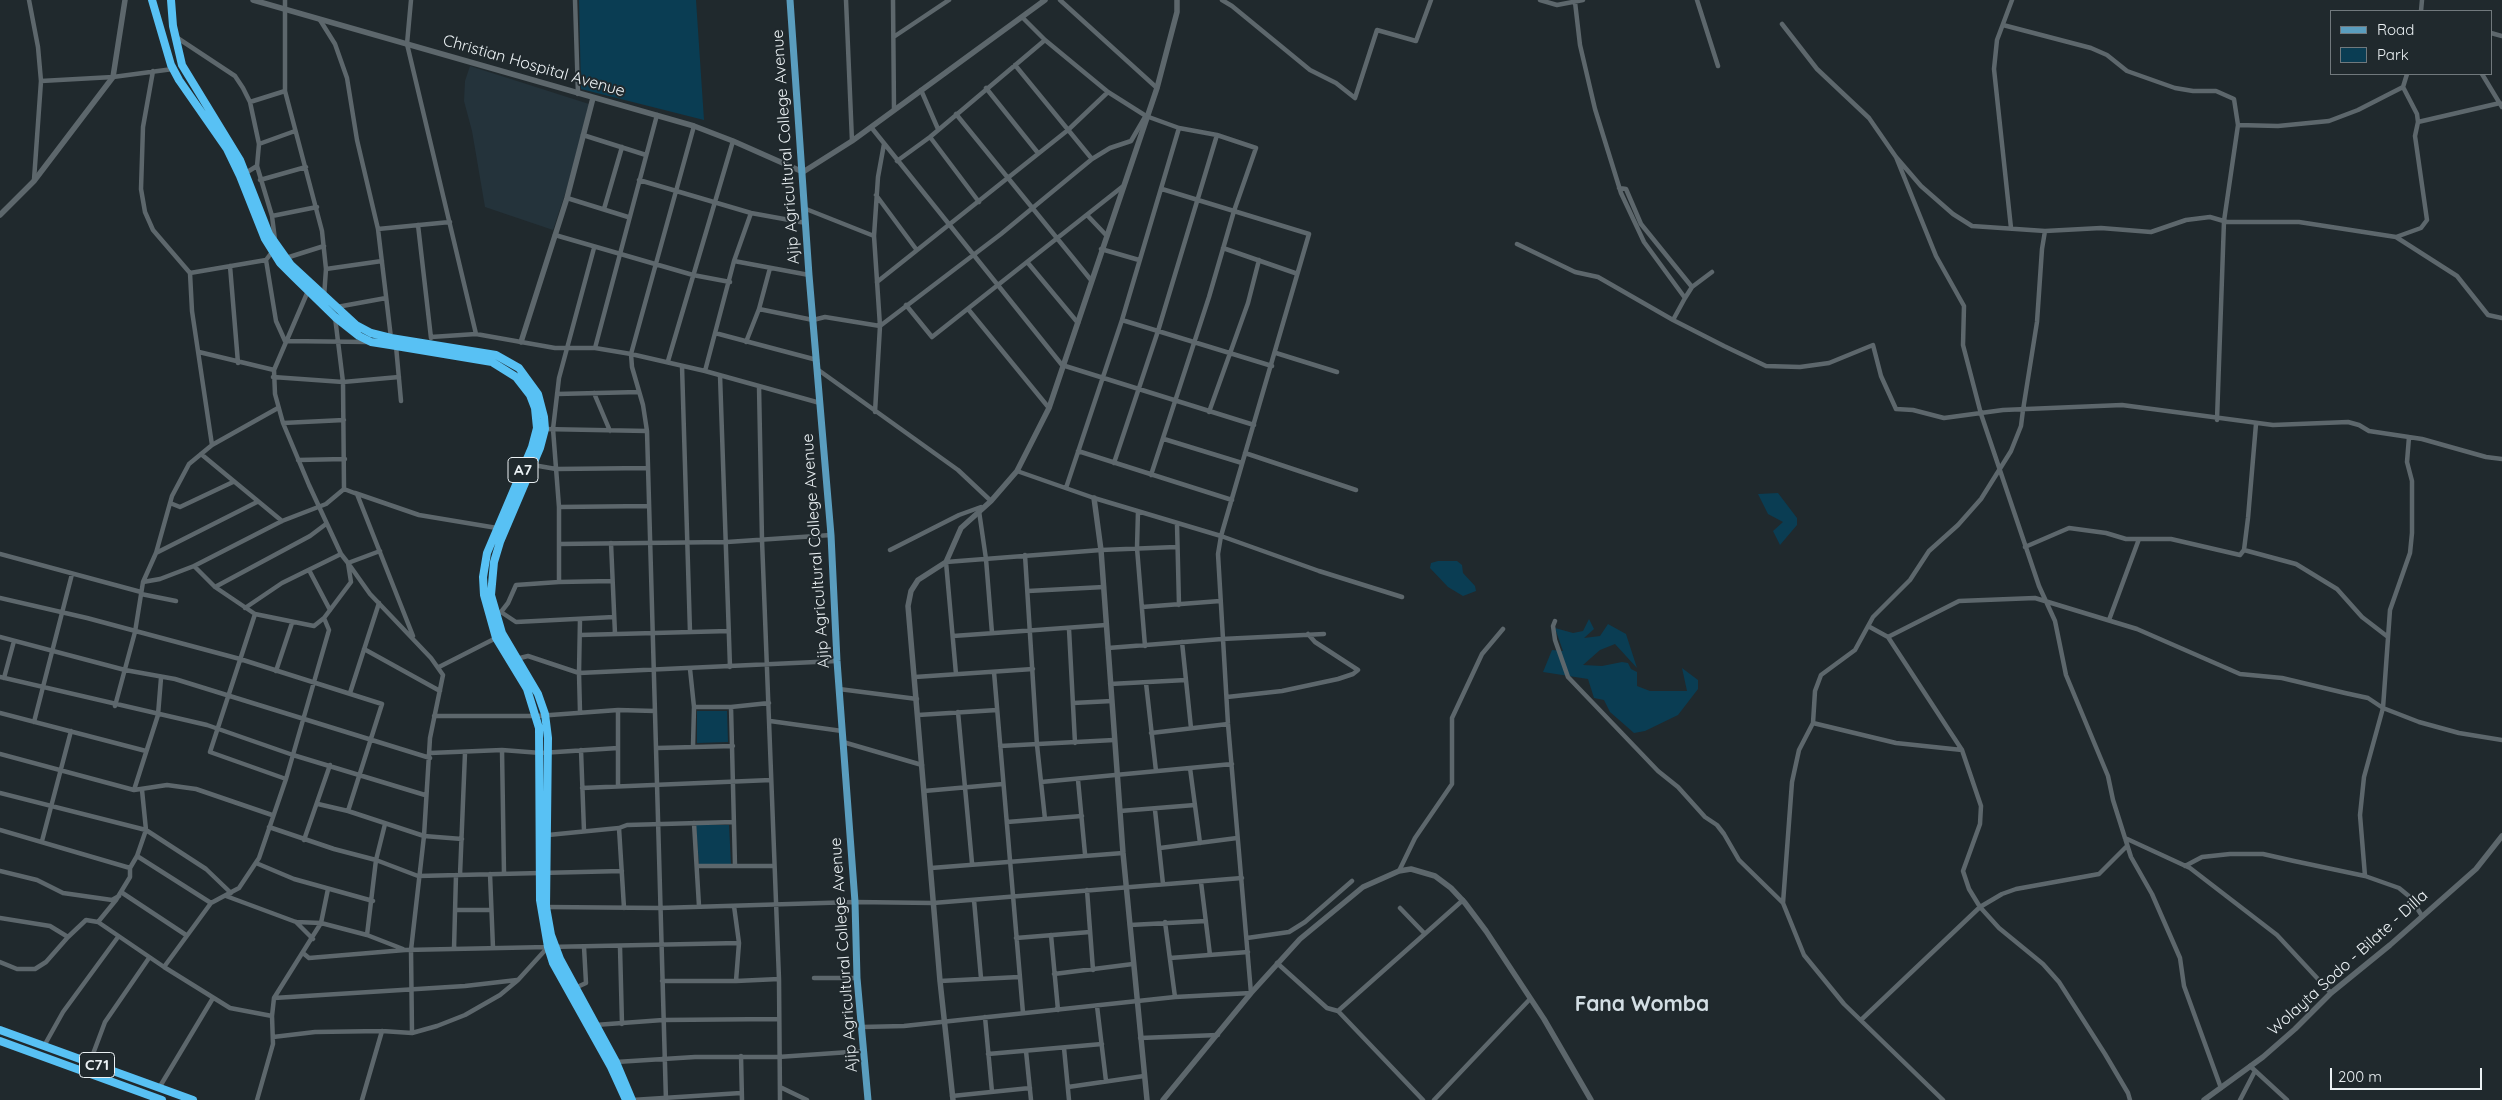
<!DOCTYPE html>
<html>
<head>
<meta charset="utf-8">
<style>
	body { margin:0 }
	#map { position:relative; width:2502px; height:1100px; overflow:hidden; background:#20292d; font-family:Quicksand,sans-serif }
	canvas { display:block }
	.legend { position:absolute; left:2330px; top:10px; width:162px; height:65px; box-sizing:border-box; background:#20292d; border:1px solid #71797d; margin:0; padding:6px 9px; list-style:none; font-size:15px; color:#ebf1f4 }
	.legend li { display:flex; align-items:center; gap:10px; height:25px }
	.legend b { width:25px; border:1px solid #71797d }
	.scale { position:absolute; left:2330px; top:1068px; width:152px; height:22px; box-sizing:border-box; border:2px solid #ebf1f4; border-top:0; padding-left:6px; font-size:15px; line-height:18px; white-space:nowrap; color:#ebf1f4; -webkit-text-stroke:4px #20292d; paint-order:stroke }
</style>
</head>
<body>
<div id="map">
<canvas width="2502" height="1100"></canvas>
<ul class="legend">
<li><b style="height:6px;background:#5a9dbe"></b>Road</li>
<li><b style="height:14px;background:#0a3d53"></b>Park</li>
</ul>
<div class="scale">200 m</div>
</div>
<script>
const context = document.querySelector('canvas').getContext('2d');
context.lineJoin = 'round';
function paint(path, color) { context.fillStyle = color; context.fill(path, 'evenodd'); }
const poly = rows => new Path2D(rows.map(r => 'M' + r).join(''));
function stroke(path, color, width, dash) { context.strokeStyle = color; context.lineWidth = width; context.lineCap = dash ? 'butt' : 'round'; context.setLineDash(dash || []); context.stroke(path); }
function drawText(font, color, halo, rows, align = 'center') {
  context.font = font + ' Quicksand,sans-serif'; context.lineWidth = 4; context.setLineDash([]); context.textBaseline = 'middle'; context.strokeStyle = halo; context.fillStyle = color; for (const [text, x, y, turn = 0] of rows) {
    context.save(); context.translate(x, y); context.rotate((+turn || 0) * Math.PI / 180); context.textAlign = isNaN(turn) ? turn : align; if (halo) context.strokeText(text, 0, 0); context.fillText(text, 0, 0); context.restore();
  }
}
paint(poly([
	[470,66,589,104,567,188,553,230,485,207,472,131,464,101,465,81]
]), '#24333b');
paint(poly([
	[579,0,696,0,704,120,581,89],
	[1778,493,1797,518,1797,525,1780,545,1773,531,1783,522,1768,514,1758,494],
	[1438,561,1457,561,1462,565,1463,573,1475,586,1476,591,1463,596,1448,587,1430,568,1431,563],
	[1589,619,1594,629,1584,638,1600,636,1608,624,1626,634,1637,668,1615,644,1600,650,1583,665,1602,666,1622,662,1628,663,1631,669,1637,672,1637,686,1650,691,1687,691,1682,668,1698,680,1698,689,1678,715,1645,731,1634,733,1610,712,1604,700,1594,698,1588,679,1543,672,1552,650,1563,651,1555,628,1573,633,1583,631],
	[697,711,727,711,728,742,697,743],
	[696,825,729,825,731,864,699,864]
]), '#0a3d53');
stroke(poly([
	[29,0,38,47,41,81,34,180],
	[285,0,285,91,322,231,326,269,324,297],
	[411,0,407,44,476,334],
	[575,0,578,94],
	[846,0,852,141],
	[893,0,894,110],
	[1060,0,1157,88],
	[1222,0,1232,6,1310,70,1336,83,1355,98,1377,30,1416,41,1431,0],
	[1540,0,1557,5,1583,0],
	[1697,0,1718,66],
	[1575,2,1580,45,1595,109,1621,193,1644,242,1685,298,1673,320,1724,346,1766,366,1800,367,1829,363,1873,345,1881,376,1896,409,1913,410,1944,418,2003,410,2122,405,2273,425,2348,422,2359,425,2369,431,2422,439,2486,457,2502,459],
	[2421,11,2422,0],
	[1022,17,1045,40,1108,92,1146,116,1179,128,1217,135,1256,148,1234,211,1209,297,1151,475],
	[320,20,335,44,347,78,357,140,378,229,391,338],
	[1782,24,1817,69,1869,118,1896,157,1921,186,1953,214,1972,226,2045,231,2101,228,2151,232,2186,220,2210,217,2227,222,2299,222,2396,237,2457,276,2488,315,2502,318],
	[2003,25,2091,48,2107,55,2127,71,2175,88,2193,91,2216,91,2234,99,2238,125,2224,221,2217,420],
	[2491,33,2502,36],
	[895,36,949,0],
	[176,37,235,76,243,88,250,102,259,144,257,166,244,174],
	[1015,65,1092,159],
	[2482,74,2502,107],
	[41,81,113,77,173,69],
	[986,88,1038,153],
	[921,90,938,129],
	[250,102,285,91],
	[956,114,1091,280],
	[2418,122,2500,103],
	[2238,125,2278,126,2329,121,2358,110,2403,87],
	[871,127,1062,365,1254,425],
	[583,135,646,155],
	[930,137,979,202],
	[259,144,295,131],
	[1896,157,1936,256,1964,306,1963,345,1981,414,2039,586,2055,621,2066,675,2108,776,2113,800,2131,857,2152,894,2180,958,2184,986,2221,1088],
	[897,161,930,137,1045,40],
	[257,166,272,216,275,240],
	[260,180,306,167],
	[639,180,751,213,806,223],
	[1619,188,1626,189,1641,224,1692,287],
	[876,195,916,249],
	[567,198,628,217],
	[604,209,622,147],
	[806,209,874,236],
	[1087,215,1106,235],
	[272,216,317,207],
	[418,225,431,338],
	[2011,228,1994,69,1997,40,2012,0],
	[378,229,450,222],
	[555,235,693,275,730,282],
	[2396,237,2421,228,2427,220,2415,136,2418,122,2417,114,2403,87,2407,74],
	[1517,244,1575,272,1598,277,1673,320],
	[1223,248,1295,273],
	[1101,249,1139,260],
	[286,258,324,246],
	[266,260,276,321,285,341,368,342],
	[734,261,809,275],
	[1028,263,1078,323],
	[230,266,238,363],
	[326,269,382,261],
	[190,273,266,260,272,252],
	[877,282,1068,130,1108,92],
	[1685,298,1692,287,1712,272],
	[906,305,932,337,1122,187],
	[337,307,386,298],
	[759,309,813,320,825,317,880,326,1001,234,1092,159,1110,148,1131,141,1145,117],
	[968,309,1049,408],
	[1122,320,1272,366],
	[715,333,817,360],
	[431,337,476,334,555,348,595,348,631,354,705,371,820,403],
	[746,342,759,309,770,268],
	[396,346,401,401],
	[595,348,657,115],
	[199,352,274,370],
	[1276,353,1337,372],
	[668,361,733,141],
	[682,366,690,632],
	[817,369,958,470,991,501],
	[705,371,734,261,751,213],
	[720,375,730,667],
	[273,377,343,382,399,377],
	[759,386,762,540,779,979,780,1100],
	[594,393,610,431],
	[557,394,639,392],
	[875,412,880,326,874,236,878,177,884,144],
	[1209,412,1248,303,1259,260],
	[283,423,344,420],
	[543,429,647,431],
	[1164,439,1242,463],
	[212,445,278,408],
	[1078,451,1232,500],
	[1245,453,1356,490],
	[201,454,282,521],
	[298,460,345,459],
	[1114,463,1158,331,1217,135],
	[533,465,556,469,648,468],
	[1017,471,1094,498,1221,536,1319,571,1402,597],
	[1066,488,1122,320,1179,128],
	[344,489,357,494,413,636],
	[355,493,419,515,497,528],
	[170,503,180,507,233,482],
	[559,507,649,506],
	[979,511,986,559,992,633],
	[1138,511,1137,548,1145,646],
	[1177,524,1179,605],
	[611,543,615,634],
	[559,544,727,542,831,535],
	[2025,547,2069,528,2106,533,2126,539,2171,539,2240,555,2244,550,2248,518,2256,424],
	[890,550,959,515,981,507],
	[2244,550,2296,564,2337,589,2362,617,2388,637],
	[380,551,348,563,370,594,431,658,443,675,430,738,424,836,411,950,412,1033],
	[156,553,257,502],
	[0,554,141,592],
	[1025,555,1037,745,1045,819],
	[194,566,282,521,326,504,344,489,343,382,335,317],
	[309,570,330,610],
	[143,582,160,579,194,566,215,587,255,614,314,626,324,618,351,582,348,563,341,554,309,485,283,423,275,394,274,370,308,291],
	[559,582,612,581],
	[215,587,310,536,326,524],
	[1028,591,1104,587],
	[141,594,176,601],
	[0,598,87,618,240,659,382,704,348,811],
	[1142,607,1220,601],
	[245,608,282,583,341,554],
	[501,612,516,622,614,617],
	[255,614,210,752,286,779],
	[495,614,501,612,508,603,516,585,559,582,559,507,553,429,559,378,594,248],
	[2109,620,2139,539],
	[1555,621,1553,626,1555,640,1568,677,1658,771,1678,787,1705,817,1717,825,1724,834,1739,860,1783,903],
	[1868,626,1888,637,1962,750,1981,806,1980,824,1963,871,1969,889,1980,907,1999,928,2043,964,2059,982,2105,1054,2128,1093,2130,1100],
	[1069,629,1075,743],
	[580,635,729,631],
	[953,636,1106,625],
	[0,637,125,670,175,679,430,758],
	[1888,637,1959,601,2035,598,2137,629,2240,674,2282,678,2345,693,2368,698,2383,708,2419,722,2459,733,2502,740],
	[1182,642,1191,728],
	[1108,648,1222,639,1324,634],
	[364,649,440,691],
	[516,659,528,656,579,673,580,619],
	[439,667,496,638],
	[690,669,694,707,693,746],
	[276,671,292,623],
	[994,672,1023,1013],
	[956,674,946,562,1101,550,1176,547],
	[0,677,207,725,293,755,425,795],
	[915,677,1033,669],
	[4,678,14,641],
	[1146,683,1156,771],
	[1110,684,1186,680],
	[839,689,917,699],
	[350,693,379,603],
	[1227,697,1282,691,1338,679,1353,674,1358,670,1315,642,1308,634],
	[1073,703,1112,701],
	[115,706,135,632,143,582,156,553,172,496,189,464,212,445,192,311,190,273,153,230,145,212,141,189,143,127,153,71],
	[694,707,731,707,769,703],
	[731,707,735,866],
	[618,710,618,785],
	[580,712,579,673,837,661],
	[958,712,972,863],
	[0,713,146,751],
	[918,715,997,710],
	[434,716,537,716,618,710,655,711],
	[770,721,842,731],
	[34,722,72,574],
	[1813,723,1896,743,1962,750],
	[1151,733,1228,724],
	[843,742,922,765],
	[1000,746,1114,740],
	[657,748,733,746],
	[502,750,504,874],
	[581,750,584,831],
	[430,753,502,750,541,753,618,748],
	[0,754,134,790,167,785,196,789,272,815],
	[1190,768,1200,843],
	[1078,780,1085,854],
	[1041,782,1232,764],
	[582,788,771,780],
	[134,790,158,715,161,678],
	[142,790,146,830,137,856,211,903],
	[924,791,1003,784],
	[0,793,146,830,206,869,231,893],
	[318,804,348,811,424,836,462,839],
	[1155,810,1163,884],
	[1120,811,1195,805],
	[1007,822,1082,816],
	[694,823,699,906],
	[269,827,334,849,376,860,418,876,622,871],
	[0,830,130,868],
	[548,835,619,828],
	[2125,838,2190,868,2277,935,2331,993],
	[304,840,330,765],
	[42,841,71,731],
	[1160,848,1237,838],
	[256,863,294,879,373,901],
	[698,866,773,866],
	[2185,866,2202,857,2230,854,2263,854,2294,861,2365,876,2399,888,2410,897,2422,916],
	[931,868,1123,853],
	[0,871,37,880,63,893,112,900,119,896],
	[1399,871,1415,838,1452,784,1452,718,1482,654,1503,629],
	[490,874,493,948],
	[460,875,465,753],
	[2365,876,2360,815,2364,777,2383,708,2390,610,2410,553,2412,533,2412,481,2407,462,2409,437],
	[1201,882,1210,955],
	[1087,890,1093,970],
	[121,892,186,935],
	[226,896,296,922,321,923,367,935,403,949],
	[974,900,981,978],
	[734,906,739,943,736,981],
	[546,907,660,908,855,902,933,903,1242,878],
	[624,908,619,828,627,825,734,822],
	[1400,908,1425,934],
	[455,910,491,910],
	[0,918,50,926,68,937,46,962,35,969,17,969,0,962],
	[98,922,164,967,230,1008,272,1016],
	[296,922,313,939],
	[1165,922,1175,997],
	[1130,925,1206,921],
	[367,935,376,860,385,824],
	[1051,935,1058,1010],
	[68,937,86,920,98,922,116,900,130,877,130,868,137,856],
	[1016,938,1090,932],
	[1247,938,1289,932,1305,922,1352,881],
	[620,947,622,1024],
	[454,949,456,875],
	[303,953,309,958,405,950,739,943],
	[1170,958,1248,952],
	[1277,963,1327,1008,1338,1011,1463,900],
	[164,967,211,903,239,888,259,858,286,779,329,630,324,618],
	[1054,974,1133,964],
	[814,978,857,978],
	[662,981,736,981,779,979],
	[940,981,1019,977],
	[575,988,586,983,584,947],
	[274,998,465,986,517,980],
	[1097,1006,1106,1081],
	[1338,1011,1423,1100],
	[985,1017,992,1092],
	[1861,1020,1980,907,2002,894,2016,889,2099,874,2127,846],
	[595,1025,663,1020,778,1019],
	[862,1027,904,1026,1175,997,1251,993,1228,724,1218,554,1221,536,1309,234,1162,189],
	[273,1037,315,1032,382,1031,412,1033,437,1026,465,1015,500,995,518,980,548,947],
	[1140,1038,1218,1035],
	[44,1046,63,1012,118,937],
	[1064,1048,1069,1100],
	[1026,1051,1031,1100],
	[988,1054,1102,1044],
	[741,1056,742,1100],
	[90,1062,105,1022,149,958],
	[616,1062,695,1057,778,1057,864,1051],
	[2250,1066,2287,1100],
	[780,1087,807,1100],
	[1068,1087,1144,1076],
	[159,1088,213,998],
	[952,1096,1030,1088],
	[257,1100,273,1044,272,1016,274,998,321,923,328,889],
	[362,1100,382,1031],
	[632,1100,741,1093],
	[666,1100,647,431,643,405,632,367,631,354,694,126],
	[1434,1100,1530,999],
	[1943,1100,1844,1004,1804,955,1783,903,1792,782,1799,750,1813,723,1815,691,1821,675,1855,650,1873,617,1910,580,1929,551,1958,525,1981,499,2011,451,2021,426,2023,410,2037,322,2042,249,2045,231],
	[2240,1100,2255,1071]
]), '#5d676c', 4.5);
stroke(poly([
	[253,0,694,126,733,141,803,172,852,141,1045,0],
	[0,215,34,181,113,77,125,0],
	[521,342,567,198,593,98],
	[1094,498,1101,550,1123,853,1147,1100],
	[953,1100,940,981,908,606,911,591,918,580,946,562,961,528,991,501,1017,471,1049,408,1157,88,1177,12,1177,0],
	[1163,1100,1251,993,1300,939,1363,887,1399,871,1411,869,1435,876,1451,888,1465,903,1486,931,1544,1019,1591,1100],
	[2204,1100,2263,1057,2295,1029,2331,993,2390,945,2476,869,2502,836]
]), '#5d676c', 5.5);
stroke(poly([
	[790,0,809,275,831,535,837,661,855,902,857,978,868,1100]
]), '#5a9dbe', 7);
stroke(poly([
	[152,0,171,65,179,80,227,149,240,176,265,239,280,263,294,277,335,317,359,336,371,342,390,345,492,362,516,377,530,395,535,408,537,428,532,447,487,553,483,577,484,595,496,638,527,689,539,728,540,900,548,947,553,963,611,1067,626,1100],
	[171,0,173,26,182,65,240,160,269,234,291,265,356,325,371,333,391,338,496,355,519,368,538,394,544,417,545,429,540,448,500,542,494,562,491,595,502,633,538,694,545,714,548,738,546,907,551,935,560,959,616,1062,632,1100],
	[0,1030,193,1100],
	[0,1041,162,1100]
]), '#58c1f4', 8);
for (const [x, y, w] of [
	[523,470,30],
	[97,1065,35]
]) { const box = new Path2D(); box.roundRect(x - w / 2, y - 12.5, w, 25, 4); context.fillStyle = '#20292d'; context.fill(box); stroke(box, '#ebf1f4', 1); }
drawText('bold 15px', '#ebf1f4', null, [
	["A7",523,470],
	["C71",97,1065]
]);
drawText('16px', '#ebf1f4', '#20292d', [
	["Christian Hospital Avenue",534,66,16],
	["Ajip Agricultural College Avenue",786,147,-94],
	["Ajip Agricultural College Avenue",816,551,-94],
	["Ajip Agricultural College Avenue",844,955,-94],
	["Wolayta Sodo - Bilate - Dilla",2348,963,-42]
]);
drawText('bold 21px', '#d3dee4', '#20292d', [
	["Fana Womba",1642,1005]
]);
</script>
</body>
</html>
